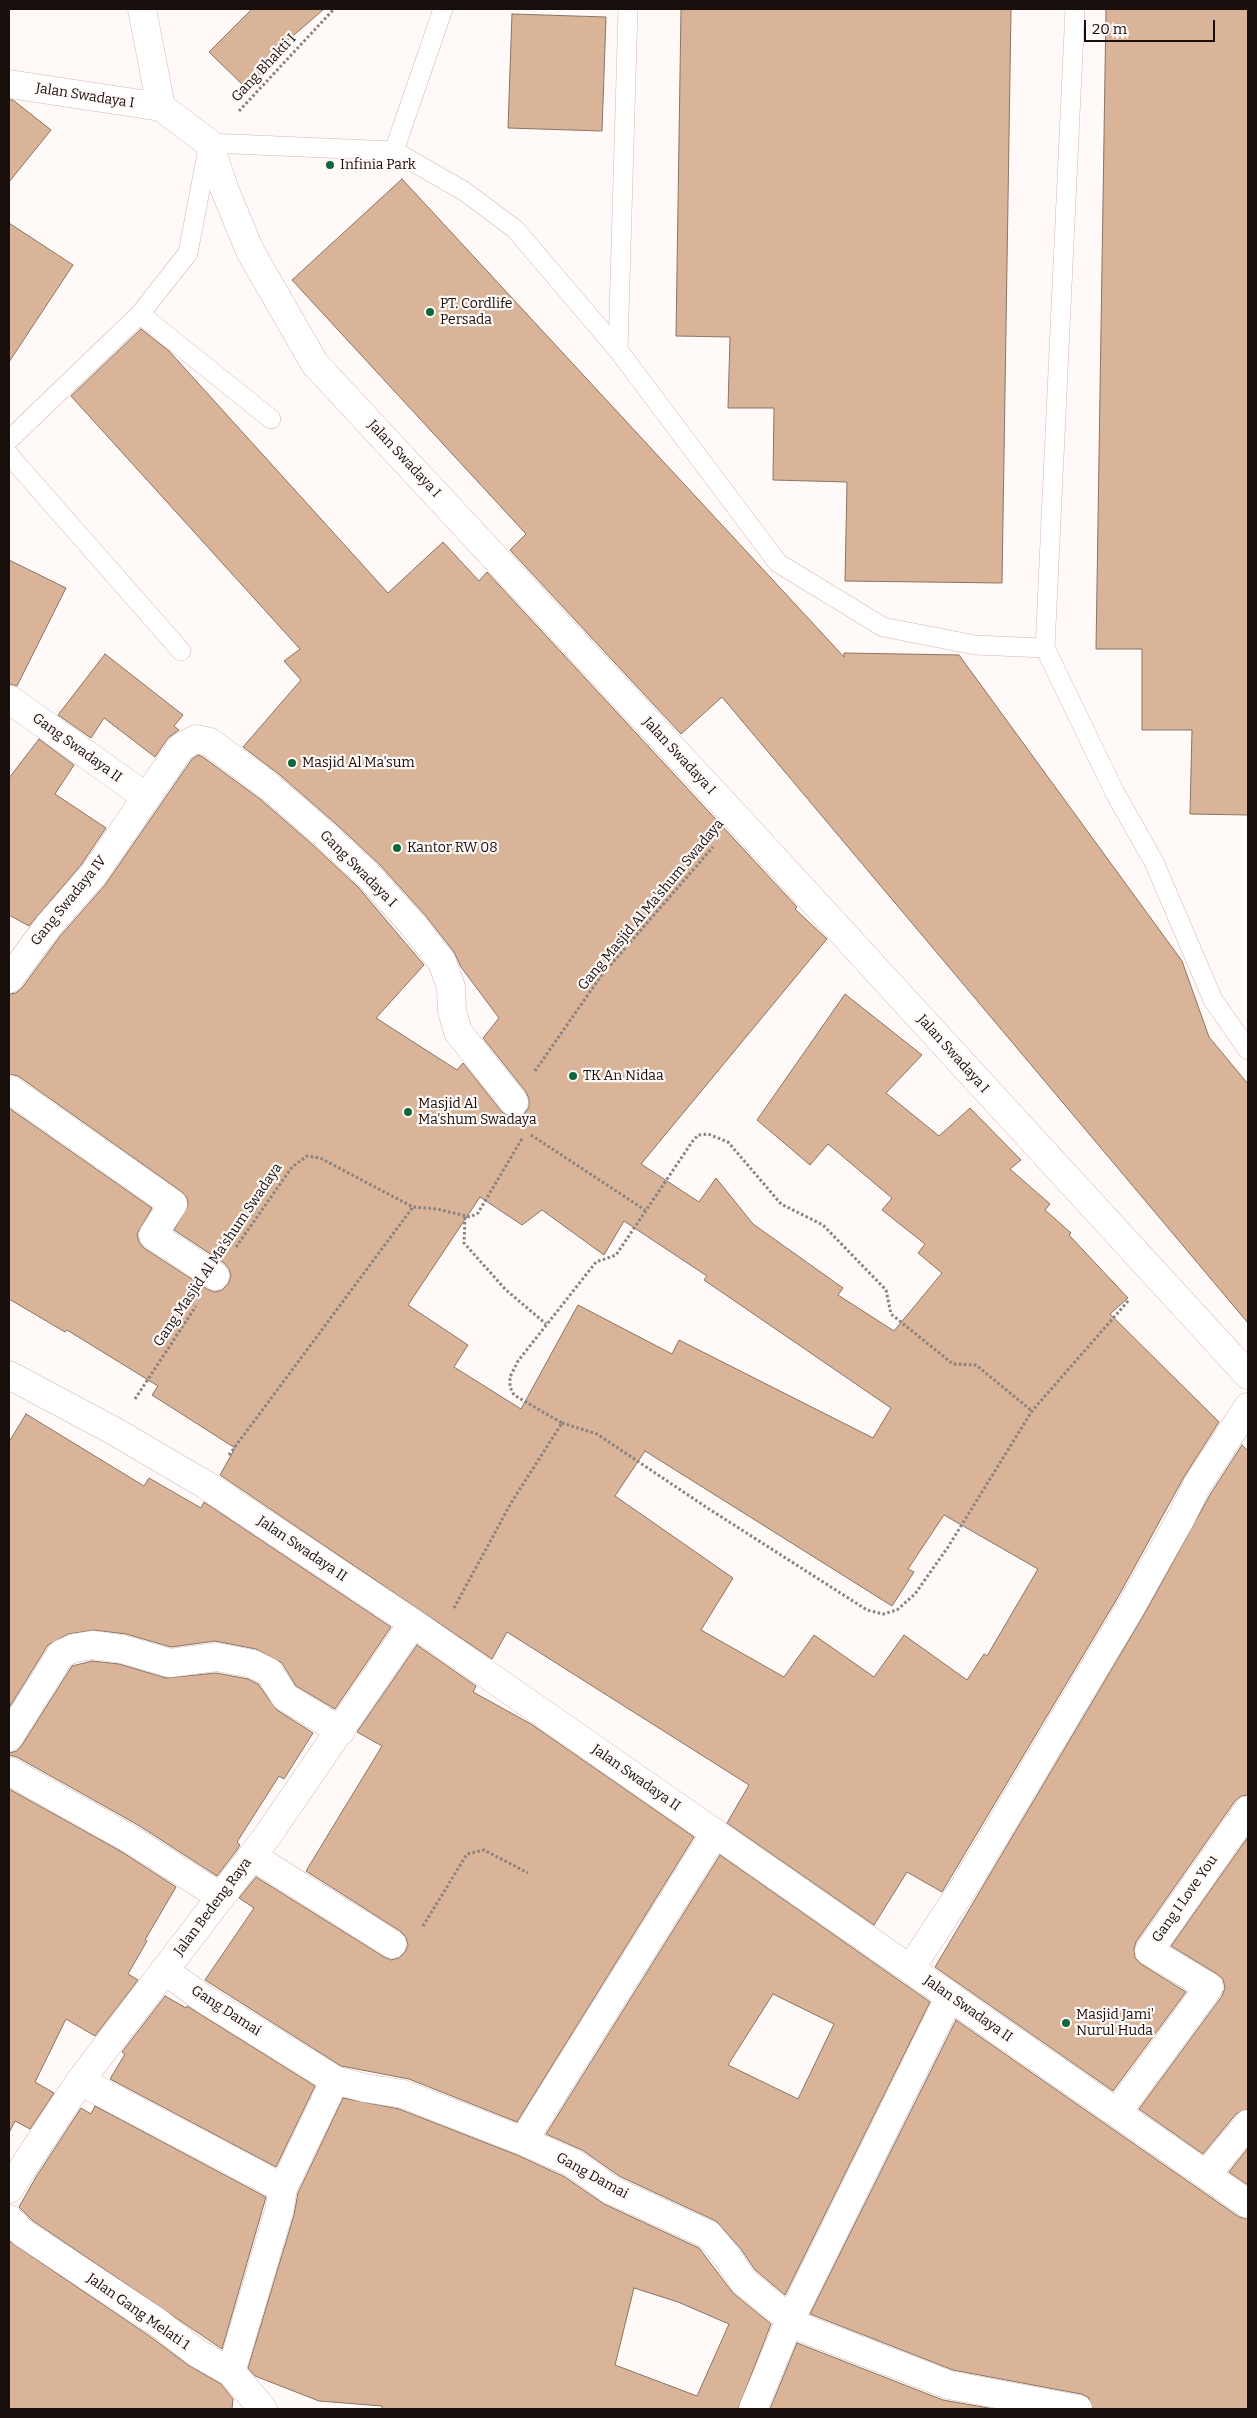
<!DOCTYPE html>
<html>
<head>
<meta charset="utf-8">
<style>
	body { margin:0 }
	#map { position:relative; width:1257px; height:2418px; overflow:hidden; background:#fff9f7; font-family:Bitter,serif }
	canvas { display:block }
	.frame { position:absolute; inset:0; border:10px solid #180e0c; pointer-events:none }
	.scale { position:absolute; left:1084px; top:20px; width:131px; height:22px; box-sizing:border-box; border:2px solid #180e0c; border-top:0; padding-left:6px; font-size:15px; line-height:18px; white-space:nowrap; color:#180e0c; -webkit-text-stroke:4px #fff9f7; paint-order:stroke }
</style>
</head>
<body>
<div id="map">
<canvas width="1257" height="2418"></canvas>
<div class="frame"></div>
<div class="scale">20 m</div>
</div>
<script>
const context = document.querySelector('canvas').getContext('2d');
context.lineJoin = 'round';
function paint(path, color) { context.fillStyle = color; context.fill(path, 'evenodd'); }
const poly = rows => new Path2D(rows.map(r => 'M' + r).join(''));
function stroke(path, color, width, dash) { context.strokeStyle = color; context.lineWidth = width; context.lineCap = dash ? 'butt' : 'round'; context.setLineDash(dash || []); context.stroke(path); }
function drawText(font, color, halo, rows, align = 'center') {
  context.font = font + ' Bitter,serif'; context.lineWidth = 4.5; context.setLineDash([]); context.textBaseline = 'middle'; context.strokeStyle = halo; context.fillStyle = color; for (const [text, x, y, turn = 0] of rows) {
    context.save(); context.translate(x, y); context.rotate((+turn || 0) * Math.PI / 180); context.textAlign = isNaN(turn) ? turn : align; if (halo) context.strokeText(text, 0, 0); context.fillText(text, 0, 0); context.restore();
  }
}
const building = poly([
	[252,9,324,9,287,41,292,45,248,90,209,52,252,9],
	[681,9,1011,9,1002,583,845,581,847,482,773,480,774,408,728,408,730,337,676,336,681,9],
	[1106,9,1248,9,1248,815,1190,814,1192,730,1142,730,1142,649,1096,649,1106,9],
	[512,14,606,17,602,131,508,128,512,14],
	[9,100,13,100,51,130,9,182,9,100],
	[402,179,844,657,844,653,959,655,1182,961,1209,1037,1248,1084,1248,1323,722,697,681,734,510,550,526,534,292,280,402,179],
	[9,223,73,265,9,362,9,223],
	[141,329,169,351,388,593,443,542,479,581,487,572,797,907,795,909,827,939,641,1164,699,1202,716,1178,753,1224,843,1288,838,1295,894,1331,942,1273,918,1253,925,1244,882,1210,892,1198,828,1144,810,1165,757,1120,845,994,922,1055,886,1093,939,1136,970,1108,1021,1160,1010,1169,1050,1204,1045,1210,1071,1233,1069,1235,1128,1298,1110,1314,1219,1422,1184,1477,1118,1597,942,1892,907,1872,874,1925,727,1823,749,1785,507,1632,492,1659,220,1475,235,1448,152,1395,158,1386,67,1330,65,1332,9,1299,9,1108,152,1208,137,1234,139,1242,144,1248,207,1289,215,1292,222,1290,228,1284,231,1276,229,1269,224,1263,174,1230,188,1205,187,1198,182,1192,18,1076,9,1074,9,994,16,993,22,988,61,935,105,885,192,759,198,755,203,757,260,799,314,846,358,887,424,965,376,1018,457,1070,463,1063,502,1112,508,1116,517,1117,524,1114,529,1107,529,1099,526,1092,483,1038,499,1018,461,967,454,952,425,915,381,866,335,823,280,775,243,747,301,680,284,661,300,649,71,396,141,329],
	[480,1197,522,1225,542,1210,604,1255,624,1221,707,1276,704,1280,891,1408,873,1438,679,1340,672,1354,578,1305,521,1409,454,1367,468,1345,408,1305,480,1197],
	[645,1451,892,1606,914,1572,908,1569,944,1515,1038,1569,987,1656,984,1654,967,1680,904,1635,874,1677,814,1635,784,1677,701,1630,733,1578,615,1496,645,1451],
	[9,560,66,588,17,686,9,684,9,560],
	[105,654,183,715,174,726,179,730,168,738,155,757,104,718,91,738,58,715,105,654],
	[39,739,74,765,55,794,106,828,81,865,29,926,9,915,9,778,39,739],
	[26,1414,144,1486,149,1478,201,1508,204,1502,391,1627,335,1709,296,1686,282,1663,256,1649,215,1641,171,1647,126,1634,94,1630,68,1634,48,1645,9,1708,9,1442,26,1414],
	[1242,1445,1248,1451,1248,1795,1241,1796,1235,1801,1136,1942,1134,1949,1135,1958,1141,1964,1186,1992,1113,2091,935,1967,1145,1613,1211,1493,1242,1445],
	[417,1645,476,1686,473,1692,531,1724,694,1837,517,2122,409,2079,341,2066,205,1980,254,1908,239,1898,256,1877,384,1957,391,1960,399,1958,405,1952,408,1945,406,1937,400,1931,306,1871,382,1746,357,1732,417,1645],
	[92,1661,119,1664,166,1678,216,1673,248,1679,258,1684,277,1710,313,1733,284,1779,279,1776,237,1842,240,1845,237,1850,217,1876,138,1825,17,1757,9,1755,9,1753,17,1751,22,1745,72,1666,92,1661],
	[9,1789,122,1852,176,1887,145,1940,147,1941,128,1974,138,1980,95,2036,66,2019,35,2082,54,2093,30,2129,15,2121,9,2133,9,1789],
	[1248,1837,1248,2109,1236,2114,1203,2154,1139,2109,1222,1996,1225,1988,1223,1979,1217,1974,1171,1946,1248,1837],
	[720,1855,930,2002,785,2295,755,2270,741,2249,716,2221,619,2176,582,2150,546,2134,720,1855],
	[773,1994,834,2024,798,2099,728,2065,773,1994],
	[165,1996,186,2008,187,2006,315,2086,276,2167,110,2079,125,2054,122,2052,165,1996],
	[956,2020,1239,2217,1248,2219,1248,2409,1093,2409,1088,2397,1081,2394,953,2370,810,2314,956,2020],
	[343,2098,399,2109,517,2155,565,2177,604,2204,699,2248,733,2293,771,2324,738,2409,382,2409,382,2406,319,2401,255,2376,248,2368,294,2215,298,2193,343,2098],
	[634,2288,678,2302,729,2324,697,2396,615,2365,634,2288],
	[95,2106,266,2197,222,2349,33,2221,19,2207,36,2177,81,2108,91,2114,95,2106],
	[1248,2148,1248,2185,1229,2172,1248,2148],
	[9,2241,148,2335,188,2365,221,2384,233,2399,232,2409,9,2409,9,2241],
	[797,2343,943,2400,994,2409,770,2409,797,2343]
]);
paint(building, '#d9b498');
stroke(building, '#897464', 1);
const service = poly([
	[1075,9,1045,648,1115,793,1154,862,1213,1000,1248,1050],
	[394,151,443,9],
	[140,314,271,419],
	[618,350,628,9],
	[9,440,140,314,188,253,209,143,394,151,464,191,515,229,618,350,778,563,883,627,975,645,1045,648],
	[9,455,181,651]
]);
const minor = poly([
	[142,9,161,107],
	[9,84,161,107,209,143,224,188,250,251,315,364,738,819,1248,1375],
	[9,699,146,797],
	[9,979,49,925,93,875,181,747,196,739,210,742,270,787,324,834,369,876,413,925,442,962,451,987,452,1011,458,1032,514,1102],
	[9,1089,173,1204,153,1235,215,1276],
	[9,1375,114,1431,206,1485,413,1623,1248,2204],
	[9,1737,61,1654,74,1648,92,1645,122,1649,170,1663,217,1657,253,1664,269,1672,285,1697,341,1731],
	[9,1771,130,1839,221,1897],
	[252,1856,392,1944],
	[910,1969,966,1884,1132,1605,1181,1518,1197,1485,1248,1407],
	[164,1970,204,1999,335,2080,365,2088,403,2094,523,2141,573,2163,611,2190,709,2235,729,2259,743,2281,800,2327,949,2385,1078,2409],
	[80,2081,283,2188,279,2211,231,2372],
	[1117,2113,1209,1987,1149,1951,1248,1810],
	[523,2141,715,1833],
	[1206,2175,1248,2124],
	[283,2188,335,2080],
	[9,2189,80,2081,268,1835,413,1623],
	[9,2219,23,2233,157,2322,197,2353,231,2372,263,2409],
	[753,2409,790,2320,950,1996]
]);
stroke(service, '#d4b7af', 20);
stroke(minor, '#d4b7af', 29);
stroke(poly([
	[239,111,334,9],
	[535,1071,601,976,713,847],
	[531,1135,645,1210],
	[465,1217,464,1243,505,1289,546,1324],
	[236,1247,292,1167,307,1156,320,1158,413,1207,437,1209,470,1217,478,1213,523,1137],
	[135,1399,196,1306],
	[562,1423,597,1434,709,1509,867,1610,883,1614,897,1610,915,1594,948,1547,1032,1411,1129,1300],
	[229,1455,413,1207],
	[454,1608,511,1503,562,1423,514,1395,510,1387,510,1377,518,1361,596,1262,616,1255,692,1142,698,1135,708,1134,728,1142,781,1204,823,1225,886,1290,891,1314,953,1364,976,1365,1032,1411],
	[423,1926,467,1854,484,1850,528,1873]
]), '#89817f', 3, [2.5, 2.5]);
stroke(service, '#fff', 19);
stroke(minor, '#fff', 28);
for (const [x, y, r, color] of [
	[330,165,5,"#0d683b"],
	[430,312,5,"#0d683b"],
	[292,763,5,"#0d683b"],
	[397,848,5,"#0d683b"],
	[573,1076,5,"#0d683b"],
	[408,1112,5,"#0d683b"],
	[1066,2023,5,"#0d683b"]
]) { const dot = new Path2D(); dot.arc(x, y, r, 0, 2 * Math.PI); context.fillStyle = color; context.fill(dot); stroke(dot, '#fff9f7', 2); }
drawText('14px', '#180e0c', '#fff9f7', [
	["Gang Bhakti I",264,68,-47],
	["Jalan Swadaya I",85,96,9],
	["Jalan Swadaya I",404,459,47],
	["Gang Swadaya II",77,748,36],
	["Jalan Swadaya I",679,756,47],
	["Gang Swadaya I",358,869,45],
	["Gang Swadaya IV",69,901,-51],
	["Gang Masjid Al Ma'shum Swadaya",651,905,-50],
	["Jalan Swadaya I",953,1054,48],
	["Gang Masjid Al Ma'shum Swadaya",218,1255,-56],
	["Jalan Swadaya II",302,1549,34],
	["Jalan Swadaya II",636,1778,35],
	["Gang I Love You",1185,1899,-55],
	["Jalan Bedeng Raya",213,1907,-53],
	["Jalan Swadaya II",968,2009,35],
	["Gang Damai",226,2011,33],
	["Gang Damai",592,2176,29],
	["Jalan Gang Melati 1",138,2312,35]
]);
drawText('14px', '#180e0c', '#fff9f7', [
	["Infinia Park",340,165],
	["PT. Cordlife",440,304],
	["Persada",440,320],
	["Masjid Al Ma'sum",302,763],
	["Kantor RW 08",407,848],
	["TK An Nidaa",583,1076],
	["Masjid Al",418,1104],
	["Ma'shum Swadaya",418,1120],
	["Masjid Jami'",1076,2015],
	["Nurul Huda",1076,2031]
], 'left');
</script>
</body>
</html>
